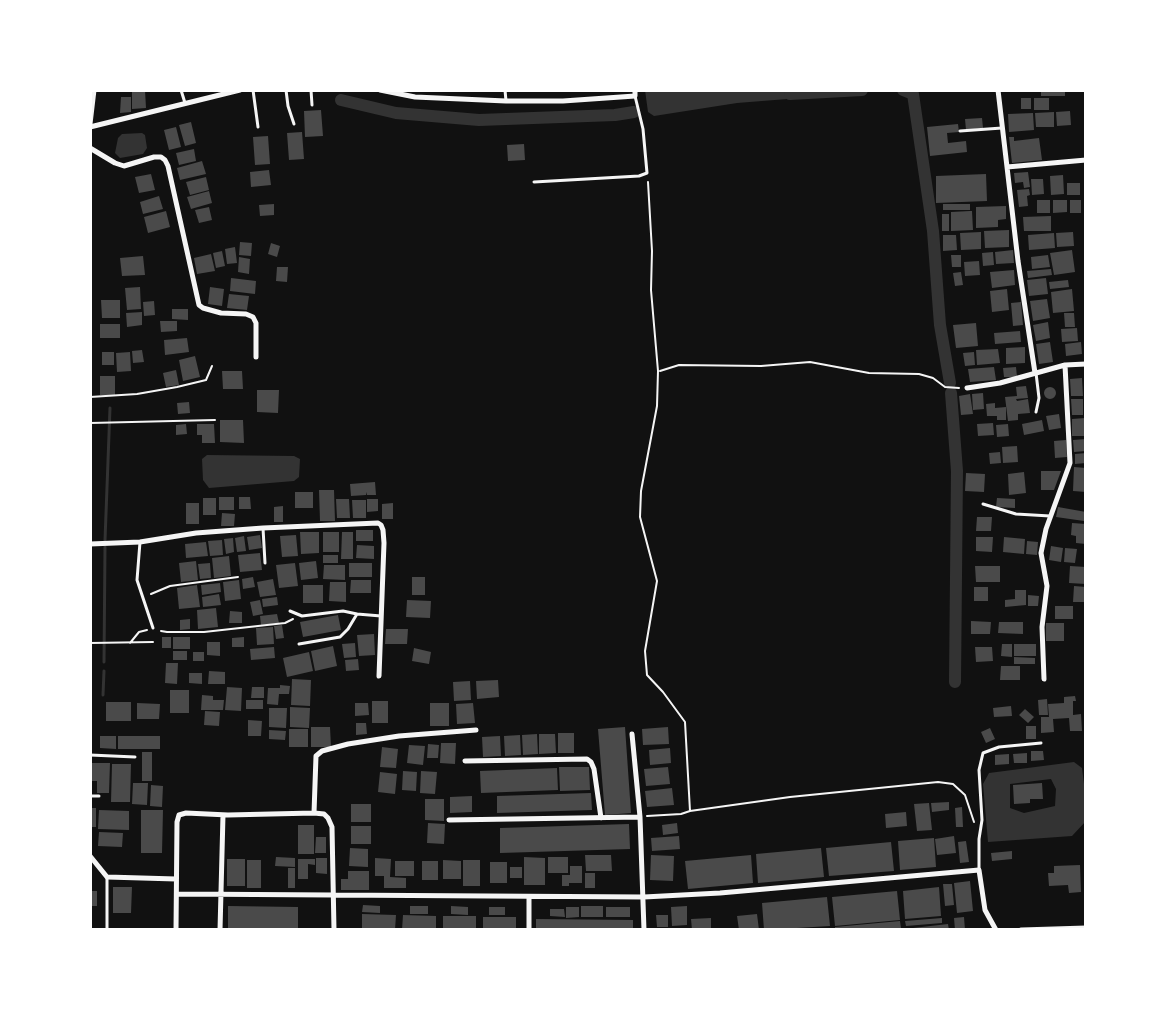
<!DOCTYPE html>
<html>
<head>
<meta charset="utf-8">
<style>
	body { margin:0 }
	#map { position:relative; width:1176px; height:1020px; overflow:hidden; background:#111; font-family:Lora,serif }
	canvas { display:block }
	.frame { position:absolute; inset:0; border:92px solid #fff; pointer-events:none }
</style>
</head>
<body>
<div id="map">
<canvas width="1176" height="1020"></canvas>
<div class="frame"></div>
</div>
<script>
const context = document.querySelector('canvas').getContext('2d');
context.lineJoin = 'round';
function paint(path, color) { context.fillStyle = color; context.fill(path, 'evenodd'); }
const poly = rows => new Path2D(rows.map(r => 'M' + r).join(''));
function stroke(path, color, width, dash) { context.strokeStyle = color; context.lineWidth = width; context.lineCap = dash ? 'butt' : 'round'; context.setLineDash(dash || []); context.stroke(path); }
paint(poly([
	[645,90,802,90,803,94,800,98,737,103,654,116,648,112],
	[142,133,145,135,147,148,143,154,120,158,115,153,118,138,122,134],
	[207,455,294,456,300,459,299,477,294,481,209,488,203,480,202,459],
	[1074,762,1082,768,1086,800,1086,821,1072,836,988,842,983,784,989,773],
	[1051,779,1056,789,1055,806,1024,813,1010,808,1010,784]
]), '#333');
stroke(poly([
	[105,540,110,408],
	[104,662,105,547],
	[103,695,104,671]
]), '#333', 3);
stroke(poly([
	[903,90,913,94,933,231,940,325,950,383],
	[790,94,862,90],
	[341,100,396,113,479,120,615,115,634,112],
	[951,393,957,471,955,682]
]), '#333', 12);
paint(poly([
	[132,90,145,90,146,108,132,109],
	[1041,90,1065,90,1065,96,1041,96],
	[121,97,131,97,131,112,120,113],
	[1021,98,1031,98,1031,109,1021,109],
	[1034,98,1049,98,1049,110,1034,110],
	[321,110,323,136,305,137,304,111],
	[1070,111,1071,125,1057,126,1056,112],
	[1054,112,1054,127,1036,127,1035,113],
	[1033,113,1034,130,1009,132,1008,114],
	[982,118,983,128,966,130,965,119],
	[191,122,196,143,185,146,179,125],
	[958,124,959,132,947,133,948,143,966,141,967,152,930,156,927,127],
	[176,127,181,147,169,150,164,130],
	[302,132,304,159,289,160,287,133],
	[268,136,270,164,255,165,253,137],
	[1009,137,1014,137,1014,141,1039,138,1042,160,1012,163],
	[524,144,525,160,508,161,507,145],
	[194,149,196,161,179,165,176,153],
	[202,161,206,174,180,180,177,168],
	[269,170,271,185,251,187,250,172],
	[1028,172,1030,187,1024,188,1023,182,1015,183,1014,173],
	[151,174,155,190,139,193,135,177],
	[986,174,987,201,936,203,936,176],
	[1063,175,1064,194,1051,195,1050,176],
	[206,177,209,190,190,195,186,182],
	[1031,179,1043,179,1044,194,1032,195],
	[1067,183,1080,183,1080,195,1067,195],
	[1029,189,1030,195,1027,196,1028,206,1019,207,1017,190],
	[209,191,212,203,191,209,187,197],
	[159,196,163,209,143,214,140,202],
	[1037,200,1050,200,1050,213,1037,213],
	[1053,200,1067,200,1067,212,1053,213],
	[1070,200,1081,200,1081,213,1070,213],
	[274,204,274,215,260,216,259,205],
	[943,204,970,204,970,210,943,210],
	[1006,206,1006,219,998,220,998,227,976,228,976,207],
	[209,207,212,220,199,223,195,210],
	[166,211,170,227,148,233,144,217],
	[970,211,972,211,973,230,951,231,951,212],
	[942,214,949,214,949,231,942,231],
	[1051,216,1051,231,1024,231,1023,217],
	[1009,230,1009,247,985,248,984,231],
	[981,232,981,249,961,250,960,233],
	[1073,232,1074,246,1057,247,1056,233],
	[1054,233,1055,248,1029,250,1028,235],
	[943,235,956,235,957,250,943,251],
	[240,242,252,243,251,256,239,255],
	[271,243,280,246,277,257,268,254],
	[235,247,237,263,227,264,225,249],
	[1013,250,1014,263,996,264,995,252],
	[1072,250,1075,272,1054,275,1050,253],
	[222,251,225,266,216,268,213,253],
	[993,252,994,265,983,266,982,253],
	[211,254,215,271,197,274,194,258],
	[951,255,961,255,961,267,952,267],
	[1048,255,1050,267,1032,269,1031,257],
	[143,256,145,275,122,276,120,258],
	[239,257,250,259,249,274,238,272],
	[979,261,980,275,965,276,964,262],
	[277,267,288,267,287,282,276,281],
	[1051,269,1052,275,1028,278,1027,271],
	[1014,270,1015,285,992,288,990,272],
	[961,272,963,285,955,286,953,273],
	[231,278,256,281,255,294,230,291],
	[1046,278,1048,294,1029,296,1027,280],
	[1068,280,1069,287,1050,289,1049,282],
	[140,287,141,309,127,310,125,288],
	[210,287,224,289,222,306,208,304],
	[1007,289,1009,310,992,312,990,291],
	[1072,289,1074,311,1053,313,1051,292],
	[229,294,249,296,247,310,227,308],
	[1047,299,1050,318,1033,321,1030,301],
	[101,300,120,300,120,318,102,318],
	[154,301,155,315,144,316,143,302],
	[1021,302,1023,325,1013,326,1011,303],
	[172,309,188,309,188,320,172,319],
	[142,312,142,325,127,327,126,313],
	[1064,313,1074,313,1075,327,1065,327],
	[160,321,177,321,177,331,161,332],
	[1048,322,1050,338,1036,341,1033,325],
	[976,323,978,346,956,348,953,325],
	[100,324,120,324,120,338,100,338],
	[1077,328,1078,341,1062,342,1061,329],
	[1020,331,1021,342,995,344,994,333],
	[187,338,189,352,165,355,164,340],
	[1050,342,1053,362,1039,364,1036,344],
	[1081,342,1082,354,1066,356,1065,344],
	[1025,347,1025,363,1006,364,1006,348],
	[998,349,1000,363,977,365,976,350],
	[142,350,144,362,133,363,132,351],
	[102,352,114,352,114,365,102,365],
	[130,352,131,371,117,372,116,353],
	[974,352,975,365,965,366,963,353],
	[195,356,200,377,183,381,179,360],
	[994,367,996,380,970,382,968,369],
	[1016,367,1017,377,1004,377,1003,368],
	[176,370,179,385,166,387,163,373],
	[222,371,242,371,243,389,223,389],
	[100,376,115,376,115,395,100,395],
	[1082,378,1083,396,1071,396,1070,379],
	[1026,386,1028,398,1016,399,1017,401,1028,399,1030,413,1018,414,1018,420,1008,421,1005,397,1017,396,1016,387],
	'1044 393a6 6 0 1 1 12 0a6 6 0 1 1-12 0Z',
	[257,390,279,390,278,413,257,412],
	[983,393,984,409,973,410,972,394],
	[970,394,973,414,961,415,959,396],
	[1071,399,1083,399,1083,415,1072,415],
	[189,402,190,413,178,414,177,403],
	[995,403,995,408,1006,407,1006,420,997,420,997,416,987,416,986,404],
	[1059,414,1061,428,1049,430,1046,416],
	[1085,418,1086,436,1072,436,1072,419],
	[220,420,243,420,244,443,220,442],
	[1042,420,1044,431,1024,435,1022,424],
	[993,423,994,435,978,436,977,424],
	[186,424,187,434,176,435,176,425],
	[197,424,214,424,215,443,202,443,202,435,197,435],
	[1008,424,1009,436,997,437,996,425],
	[1086,439,1086,451,1074,452,1073,440],
	[1066,440,1067,457,1055,458,1054,441],
	[1017,446,1018,462,1003,463,1002,447],
	[1000,452,1001,463,990,464,989,453],
	[1086,453,1086,463,1075,464,1075,454],
	[1074,467,1086,468,1086,492,1073,491],
	[1041,471,1061,471,1054,490,1041,490],
	[1024,472,1026,493,1009,495,1008,474],
	[966,473,985,474,984,492,965,491],
	[375,482,376,495,367,495,366,492,366,495,351,496,350,484],
	[319,490,334,490,335,521,320,521],
	[295,492,313,492,313,508,295,508],
	[219,497,234,497,234,510,219,510],
	[239,497,250,497,251,509,239,509],
	[203,498,216,498,216,515,203,515],
	[997,498,1015,499,1015,508,996,507],
	[336,499,349,499,350,518,337,518],
	[367,499,378,499,378,511,367,512],
	[352,500,366,500,366,518,353,518],
	[186,503,199,503,199,524,186,524],
	[393,503,393,519,382,519,382,504],
	[283,506,283,522,274,522,274,507],
	[1058,507,1086,512,1084,521,1056,517],
	[222,513,235,514,234,526,221,526],
	[977,517,992,517,991,531,976,531],
	[1072,523,1086,524,1086,544,1076,543,1076,536,1071,535],
	[356,530,373,530,373,541,356,541],
	[300,532,319,532,319,553,301,554],
	[323,532,339,532,339,552,323,552],
	[342,532,353,532,353,559,341,559],
	[260,535,262,548,249,550,247,537],
	[296,535,298,556,282,557,280,536],
	[244,536,246,551,237,552,235,538],
	[976,537,993,537,992,552,976,551],
	[1004,537,1025,539,1024,554,1003,552],
	[233,538,234,552,226,554,224,539],
	[222,540,223,555,210,556,208,541],
	[1027,541,1038,542,1037,555,1026,554],
	[206,542,208,556,186,558,185,544],
	[357,545,374,546,374,559,356,558],
	[1051,546,1063,548,1061,562,1049,560],
	[1065,548,1077,549,1075,563,1064,562],
	[260,553,262,570,240,572,238,555],
	[323,555,338,555,338,563,323,563],
	[229,556,231,576,214,578,212,558],
	[196,561,198,580,181,582,179,563],
	[316,561,318,578,301,580,299,563],
	[210,563,211,578,200,579,198,564],
	[295,563,298,586,279,588,276,565],
	[349,563,372,563,372,577,349,577],
	[324,565,345,565,345,580,323,579],
	[975,566,1000,566,1000,582,976,582],
	[1070,566,1086,567,1086,584,1069,583],
	[253,577,255,587,243,589,242,579],
	[412,577,425,577,425,595,412,595],
	[273,579,276,595,260,597,257,582],
	[239,580,241,599,225,601,223,582],
	[351,580,371,580,371,593,350,593],
	[330,582,346,582,346,602,329,601],
	[220,583,221,592,202,595,201,585],
	[197,585,200,607,179,609,177,588],
	[303,585,323,585,323,603,303,603],
	[1074,586,1086,587,1086,602,1073,602],
	[974,587,988,587,988,601,974,601],
	[1015,590,1026,590,1026,605,1005,607,1005,600,1015,599],
	[219,594,221,605,203,607,202,597],
	[1028,595,1039,596,1038,606,1028,606],
	[277,597,278,605,263,607,262,599],
	[260,600,263,614,253,616,250,602],
	[407,600,431,601,430,618,406,617],
	[1055,606,1073,606,1073,619,1055,619],
	[216,608,218,627,198,629,197,610],
	[230,611,242,612,242,623,229,623],
	[277,614,279,623,261,625,260,616],
	[338,615,341,630,303,637,300,622],
	[190,619,190,629,180,630,180,620],
	[971,621,991,622,990,634,971,634],
	[999,622,1023,622,1023,634,998,633],
	[1046,623,1064,623,1064,641,1046,641],
	[282,625,284,638,276,639,274,626],
	[273,627,274,644,257,645,256,628],
	[386,629,408,629,407,644,385,644],
	[374,634,375,655,359,656,357,635],
	[162,637,171,637,171,648,162,648],
	[173,637,190,637,190,649,173,649],
	[244,637,244,647,232,647,232,638],
	[207,642,220,642,220,656,207,655],
	[355,643,356,657,344,658,342,644],
	[1002,644,1012,644,1012,657,1001,656],
	[1014,644,1036,644,1036,656,1014,656],
	[333,646,337,666,315,671,311,651],
	[274,647,275,658,251,660,250,649],
	[975,647,992,647,993,661,976,662],
	[414,648,431,652,429,664,412,661],
	[173,651,187,651,187,660,173,660],
	[193,652,204,652,204,661,193,661],
	[309,652,313,671,287,677,283,658],
	[1014,657,1035,658,1035,664,1014,664],
	[358,659,359,670,346,671,345,660],
	[166,663,178,663,177,684,165,683],
	[1001,666,1020,666,1020,680,1000,680],
	[209,671,225,672,225,684,208,684],
	[189,673,202,673,202,684,189,683],
	[292,679,311,680,310,706,291,705],
	[498,680,499,697,477,699,476,681],
	[470,681,471,700,454,701,453,682],
	[280,685,290,686,289,694,279,694,278,705,267,704,268,688,280,688],
	[227,687,242,688,241,711,225,710],
	[252,687,264,687,264,698,251,698],
	[170,690,189,690,189,713,170,713],
	[202,695,213,696,213,700,224,700,223,710,201,710],
	[1075,696,1076,701,1073,701,1073,715,1081,714,1082,731,1070,731,1069,718,1053,719,1054,732,1041,733,1041,717,1049,717,1048,704,1064,703,1064,697],
	[1047,699,1048,715,1039,715,1038,700],
	[246,700,263,700,263,709,246,709],
	[372,701,388,701,388,723,372,723],
	[106,702,131,702,131,721,106,721],
	[137,703,160,704,159,719,137,719],
	[355,703,368,703,369,715,355,716],
	[430,703,449,703,449,726,430,726],
	[473,703,475,723,457,724,456,704],
	[1011,706,1012,716,994,717,993,708],
	[290,707,310,708,309,728,290,727],
	[269,708,287,708,286,728,269,727],
	[1025,709,1034,717,1028,723,1019,715],
	[205,711,220,712,219,726,204,725],
	[248,720,262,721,261,736,248,736],
	[356,723,366,723,367,734,356,735],
	[1026,726,1036,726,1036,739,1026,739],
	[311,727,330,727,331,747,311,747],
	[625,727,631,813,605,815,598,729],
	[668,727,669,744,643,745,642,729],
	[990,728,995,739,986,743,981,732],
	[289,729,308,729,308,747,289,747],
	[269,730,286,731,285,740,269,739],
	[558,733,574,733,574,753,558,753],
	[537,734,538,754,523,755,522,735],
	[539,734,555,734,556,753,539,754],
	[520,735,521,755,505,756,504,736],
	[100,736,116,736,116,749,100,748],
	[118,736,160,736,160,749,118,749],
	[500,736,501,756,483,757,482,737],
	[441,743,456,743,455,764,440,763],
	[428,744,439,745,438,758,427,758],
	[409,745,425,746,423,765,407,763],
	[382,747,398,749,396,768,380,767],
	[670,748,671,763,650,765,649,750],
	[1031,751,1043,751,1044,760,1031,761],
	[142,752,152,752,152,781,142,781],
	[1027,753,1027,763,1014,763,1013,754],
	[1009,754,1009,764,995,765,995,755],
	[90,763,110,763,109,793,97,793,97,781,90,781],
	[112,764,131,764,130,802,111,802],
	[559,767,589,767,590,790,560,791],
	[668,767,670,784,646,786,644,769],
	[557,768,558,790,481,793,480,771],
	[403,771,417,772,416,791,402,790],
	[421,771,437,772,435,794,420,793],
	[380,772,397,774,395,794,378,792],
	[133,783,148,783,147,805,132,804],
	[1042,783,1043,799,1030,799,1030,803,1014,804,1013,785],
	[151,785,163,786,162,807,150,806],
	[672,788,674,805,647,807,645,791],
	[591,793,592,810,497,813,497,796],
	[472,796,472,812,450,813,450,797],
	[425,799,444,799,444,821,425,820],
	[949,802,949,810,932,812,931,803],
	[929,803,932,830,917,831,914,804],
	[351,804,371,804,371,822,351,822],
	[962,807,963,827,956,827,955,808],
	[90,808,96,808,96,827,90,827],
	[99,810,129,811,129,830,98,829],
	[141,810,163,810,162,853,141,853],
	[906,812,907,826,886,828,885,814],
	[428,823,445,824,444,844,427,843],
	[677,823,678,833,663,835,662,825],
	[629,824,630,849,500,853,500,828],
	[298,825,314,825,314,854,298,854],
	[351,826,371,826,371,844,351,844],
	[99,832,123,833,122,847,98,846],
	[679,836,680,849,652,851,651,838],
	[954,836,956,853,937,855,935,839],
	[316,837,326,837,326,853,315,853],
	[934,838,936,867,900,870,898,841],
	[966,841,969,862,960,863,958,842],
	[891,842,894,871,829,876,826,848],
	[350,848,368,849,368,867,349,866],
	[821,848,824,877,758,883,756,854],
	[1012,851,1012,859,992,861,991,853],
	[585,855,611,855,612,871,586,871],
	[651,855,674,856,673,881,650,880],
	[751,855,753,883,688,889,685,861],
	[276,857,295,858,295,867,275,866],
	[524,857,545,858,545,885,524,885],
	[548,857,568,857,568,873,548,873],
	[316,858,327,858,327,874,316,873],
	[375,858,391,859,390,877,406,878,406,888,384,888,384,876,375,876],
	[227,859,245,859,245,886,227,886],
	[298,859,315,859,315,865,308,864,308,879,298,879],
	[247,860,261,860,261,888,247,888],
	[443,860,461,861,461,879,443,879],
	[463,860,480,860,480,886,463,886],
	[395,861,414,861,414,876,395,876],
	[422,861,438,861,438,880,422,880],
	[490,862,507,862,507,883,490,883],
	[1080,865,1081,892,1069,893,1068,885,1049,886,1048,873,1054,873,1054,866],
	[570,866,582,866,582,883,569,883,569,886,562,886,562,875,570,875],
	[510,867,522,867,522,878,510,878],
	[288,868,295,868,295,888,288,888],
	[348,871,369,871,369,890,341,890,341,879,348,879],
	[585,873,595,873,595,888,585,888],
	[970,881,973,911,957,913,954,883],
	[943,884,952,884,954,905,945,906],
	[113,887,132,887,131,913,113,913],
	[939,887,941,916,905,919,903,891],
	[90,891,97,891,97,906,90,906],
	[897,891,900,920,835,926,832,897],
	[827,897,830,926,764,930,762,903],
	[363,905,380,906,380,913,362,912],
	[228,906,298,907,298,930,228,930],
	[410,906,428,906,428,914,410,914],
	[451,906,468,907,468,915,451,914],
	[581,906,603,906,603,917,581,917],
	[687,906,687,925,672,926,671,907],
	[489,907,505,907,505,915,489,915],
	[566,907,579,907,579,917,566,918],
	[606,907,630,907,630,917,606,917],
	[550,909,564,909,565,917,550,916],
	[362,914,396,915,395,930,362,930],
	[757,914,759,930,739,930,737,916],
	[403,915,436,916,436,930,402,930],
	[656,915,668,915,668,927,657,927],
	[443,916,476,916,476,930,443,930],
	[483,917,516,917,516,930,483,930],
	[964,917,965,930,955,930,954,918],
	[711,918,711,930,692,930,691,919],
	[942,918,942,923,906,926,905,921],
	[536,919,633,920,633,930,536,930],
	[900,921,901,928,878,930,835,930,835,927],
	[948,924,949,930,913,930,913,928]
]), '#4a4a4a');
stroke(poly([
	[648,182,652,251,651,290,658,371,657,406,641,491,640,517,657,581,645,651,647,675,663,692,685,722,690,811],
	[660,371,679,365,761,366,810,362,869,373,919,374,933,378,945,387,959,388],
	[90,397,137,394,177,387,206,380,212,366],
	[90,423,215,420],
	[151,594,170,586,238,577],
	[161,631,167,632,204,632,285,623,293,619],
	[90,643,153,642],
	[130,643,139,632,147,630],
	[647,816,681,814,690,811,790,797,938,782,953,784,965,795,974,822]
]), '#f5f5f5', 2);
stroke(poly([
	[181,90,185,103],
	[253,90,258,127],
	[286,90,288,106,294,124],
	[311,90,312,105],
	[505,90,506,101],
	[960,131,1002,128],
	[534,182,639,176,647,173,643,129,635,96],
	[1036,373,1039,398,1036,412],
	[983,504,1016,514,1050,516],
	[263,528,265,563],
	[140,542,137,580,153,628],
	[290,611,302,616,343,611,357,614,348,629,340,637,299,644],
	[357,614,381,616],
	[90,755,135,757],
	[90,796,99,796],
	[979,870,979,839,982,820,979,770,983,753,999,747,1041,743],
	[107,877,107,930]
]), '#f5f5f5', 3);
stroke(poly([
	[380,90,415,97,506,101,563,101,635,96,635,90],
	[998,90,1018,261,1035,373],
	[90,124,94,90],
	[90,127,240,90],
	[90,148,115,163,124,166,154,157,161,157,165,160,168,166,199,305,203,308,221,313,246,314,253,317,256,323,256,357],
	[1007,167,1086,160],
	[967,388,1000,383,1065,365,1086,364],
	[90,544,140,542,196,533,263,528,378,523,381,525,383,530,384,543,379,676],
	[1044,679,1042,627,1047,586,1041,553,1046,529,1070,463,1065,365],
	[632,734,640,817,644,930],
	[465,761,587,759,591,762,594,769,601,818],
	[314,813,316,756,322,751,348,744,399,736,476,730],
	[449,820,640,817],
	[90,856,107,877,176,879],
	[177,894,644,897,720,893,979,870,985,910,996,930],
	[529,897,529,930],
	[176,930,177,822,179,815,186,813,228,815,314,813,324,814,328,818,332,827,334,930],
	[220,930,223,815],
	[1021,930,1086,928]
]), '#f5f5f5', 5);
</script>
</body>
</html>
